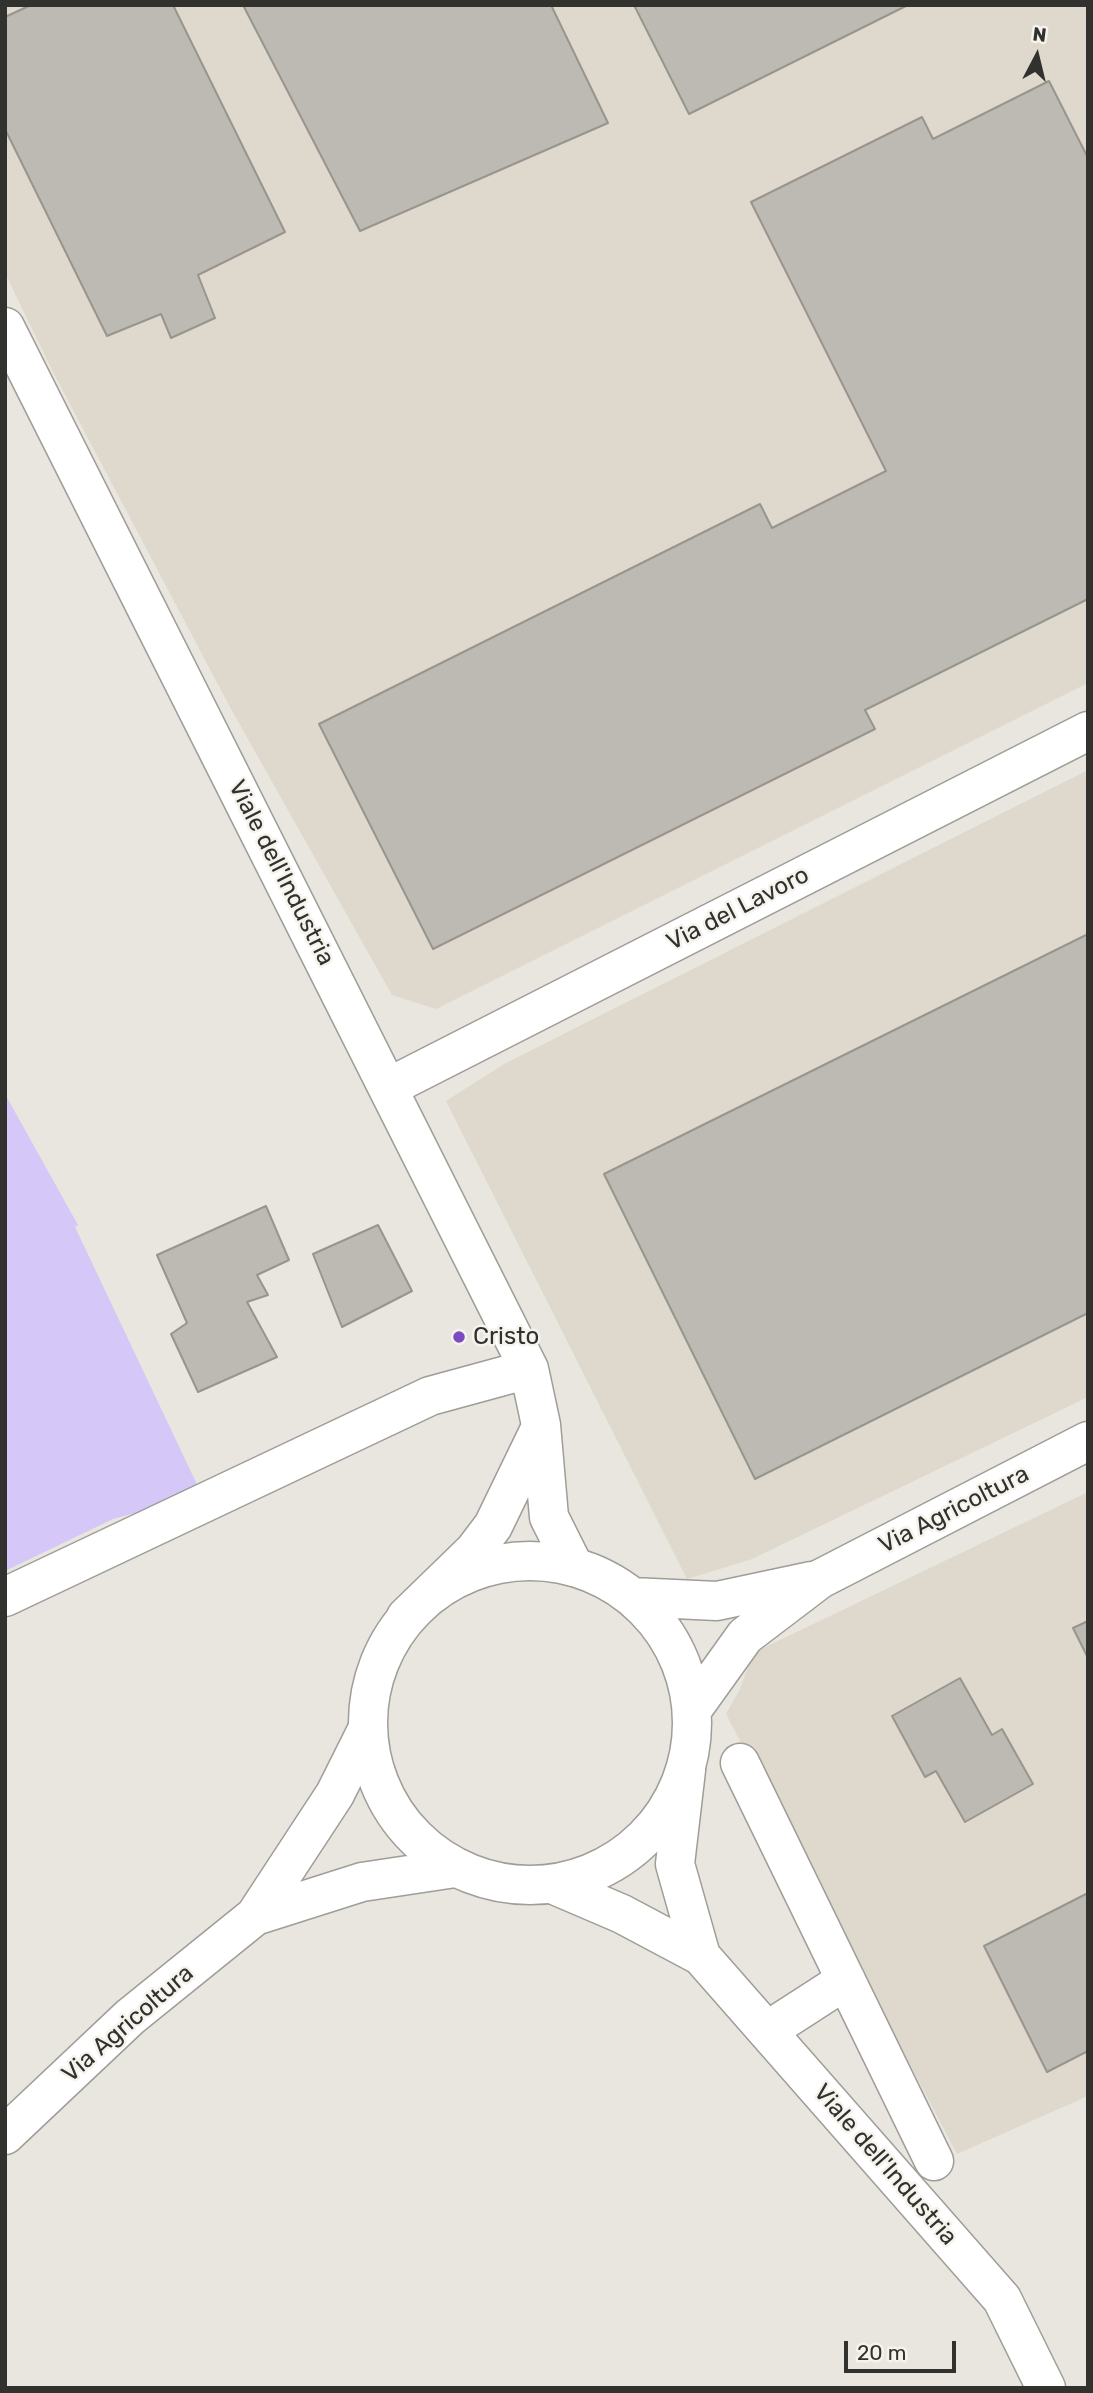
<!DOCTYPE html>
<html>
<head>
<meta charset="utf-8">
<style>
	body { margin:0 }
	#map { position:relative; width:1093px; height:2393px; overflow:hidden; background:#e8e6df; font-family:Rubik,sans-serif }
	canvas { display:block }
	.frame { position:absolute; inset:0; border:7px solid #31312e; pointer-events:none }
	.north { position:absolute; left:1002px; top:21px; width:70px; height:70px; -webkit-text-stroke:5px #f5f3ec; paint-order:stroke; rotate:7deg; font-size:19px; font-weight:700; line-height:28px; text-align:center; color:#31312e }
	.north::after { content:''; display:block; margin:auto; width:24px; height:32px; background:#31312e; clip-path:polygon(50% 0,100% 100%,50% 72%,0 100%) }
	.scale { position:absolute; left:844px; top:2341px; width:112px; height:32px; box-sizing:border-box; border:4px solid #31312e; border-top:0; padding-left:9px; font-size:21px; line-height:24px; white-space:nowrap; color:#31312e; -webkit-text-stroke:5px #f5f3ec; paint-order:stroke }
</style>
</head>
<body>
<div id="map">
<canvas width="1093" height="2393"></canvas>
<div class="frame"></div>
<div class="north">N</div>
<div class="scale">20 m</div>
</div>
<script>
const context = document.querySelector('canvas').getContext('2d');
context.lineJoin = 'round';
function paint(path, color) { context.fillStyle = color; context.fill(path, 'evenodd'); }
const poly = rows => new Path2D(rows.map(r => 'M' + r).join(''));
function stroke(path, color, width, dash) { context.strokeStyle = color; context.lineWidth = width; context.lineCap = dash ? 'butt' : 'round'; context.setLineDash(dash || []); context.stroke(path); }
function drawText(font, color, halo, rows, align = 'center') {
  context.font = font + ' Rubik,sans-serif'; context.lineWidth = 5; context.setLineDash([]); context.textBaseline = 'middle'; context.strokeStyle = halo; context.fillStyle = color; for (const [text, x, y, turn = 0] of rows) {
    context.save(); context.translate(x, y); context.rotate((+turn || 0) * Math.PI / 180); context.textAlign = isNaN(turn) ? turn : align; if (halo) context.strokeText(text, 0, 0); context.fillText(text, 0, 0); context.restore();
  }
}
paint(poly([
	[5,5,1088,5,1088,683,436,1009,392,995,231,709,53,372,5,273],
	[1088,770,1088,1397,752,1559,687,1579,446,1101,504,1064],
	[1088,1492,1088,2096,957,2154,726,1714,740,1689,753,1653]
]), '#ded9cc');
paint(poly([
	[5,1094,78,1225,75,1227,202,1495,113,1519,5,1571]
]), '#d5c7f8');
const building = poly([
	[31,5,173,5,285,232,198,275,215,318,171,338,161,314,107,336,5,129,5,17,31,5],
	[243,5,551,5,608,123,360,231,243,5],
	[634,5,908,5,689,114,634,5],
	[1049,81,1088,158,1088,599,865,710,875,729,433,949,319,724,760,504,772,528,886,471,751,202,922,117,933,139,1049,81],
	[1088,934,1088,1313,755,1479,604,1174,1088,934],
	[266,1206,289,1260,257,1275,268,1295,247,1302,277,1357,198,1392,171,1334,187,1323,157,1255,266,1206],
	[378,1225,412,1291,342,1327,313,1254,378,1225],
	[1088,1621,1088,1658,1073,1628,1088,1621],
	[960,1678,992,1735,1002,1729,1033,1784,965,1822,936,1771,925,1777,892,1716,960,1678],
	[1088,1893,1088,2051,1047,2072,984,1946,1088,1893]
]);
paint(building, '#bcbab3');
stroke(building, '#97958e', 2);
const minor = poly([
	[5,327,529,1369,541,1425,549,1517,574,1567],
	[389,1087,1088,731],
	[5,1597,430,1396,529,1369],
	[406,1617,474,1551,493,1526,541,1427],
	[740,1763,934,2161],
	[686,1770,675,1864,701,1956],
	[552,1884,622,1914,701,1956,1002,2299,1046,2388],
	[767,2031,846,1980]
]);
const major = poly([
	'368 1723a162 162 0 1 1 324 0a162 162 0 1 1-324 0Z',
	[632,1597,717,1601,811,1581],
	[692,1710,745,1636,820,1579,1088,1441],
	[255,1916,362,1882,455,1868],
	[5,2135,130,2017,255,1916,335,1794,367,1730]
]);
stroke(minor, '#9f9d97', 41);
stroke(major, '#9f9d97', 41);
stroke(minor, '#fff', 38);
stroke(major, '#fff', 38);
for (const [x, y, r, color] of [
	[459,1337,7,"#7a4bc3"]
]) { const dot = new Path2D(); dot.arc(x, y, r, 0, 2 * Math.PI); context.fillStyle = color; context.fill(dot); stroke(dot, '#f5f3ec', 2.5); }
drawText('24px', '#31312e', '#f5f3ec', [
	["Viale dell'Industria",281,873,63],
	["Via del Lavoro",738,909,-27],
	["Via Agricoltura",954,1510,-27],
	["Via Agricoltura",128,2024,-41],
	["Viale dell'Industria",885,2165,49]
]);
drawText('24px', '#31312e', '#f5f3ec', [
	["Cristo",473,1337]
], 'left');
</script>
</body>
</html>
